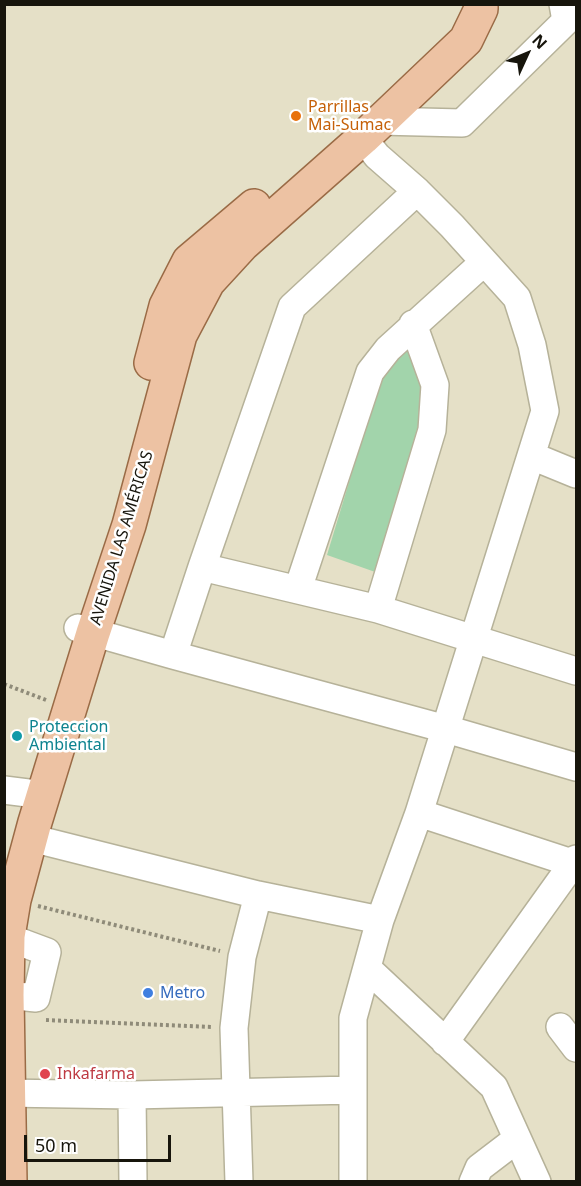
<!DOCTYPE html>
<html>
<head>
<meta charset="utf-8">
<style>
	body { margin:0 }
	#map { position:relative; width:581px; height:1186px; overflow:hidden; background:#e5e0c7; font-family:"Noto Sans",sans-serif }
	canvas { display:block }
	.frame { position:absolute; inset:0; border:6px solid #17150c; pointer-events:none }
	.north { position:absolute; left:497px; top:24px; width:60px; height:60px; -webkit-text-stroke:4px #fff; paint-order:stroke; rotate:46deg; font-size:16px; font-weight:700; line-height:24px; text-align:center; color:#17150c }
	.north::after { content:''; display:block; margin:auto; width:21px; height:27px; background:#17150c; clip-path:polygon(50% 0,100% 100%,50% 72%,0 100%) }
	.scale { position:absolute; left:24px; top:1135px; width:147px; height:27px; box-sizing:border-box; border:3px solid #17150c; border-top:0; padding-left:8px; font-size:18px; line-height:21px; white-space:nowrap; color:#17150c; -webkit-text-stroke:4px #fff; paint-order:stroke }
</style>
</head>
<body>
<div id="map">
<canvas width="581" height="1186"></canvas>
<div class="frame"></div>
<div class="north">N</div>
<div class="scale">50 m</div>
</div>
<script>
const context = document.querySelector('canvas').getContext('2d');
context.lineJoin = 'round';
function paint(path, color) { context.fillStyle = color; context.fill(path, 'evenodd'); }
const poly = rows => new Path2D(rows.map(r => 'M' + r).join(''));
function stroke(path, color, width, dash) { context.strokeStyle = color; context.lineWidth = width; context.lineCap = dash ? 'butt' : 'round'; context.setLineDash(dash || []); context.stroke(path); }
function drawText(font, color, halo, rows, align = 'center') {
  context.font = font + ' "Noto Sans",sans-serif'; context.lineWidth = 5; context.setLineDash([]); context.textBaseline = 'middle'; context.strokeStyle = halo; context.fillStyle = color; for (const [text, x, y, turn = 0] of rows) {
    context.save(); context.translate(x, y); context.rotate((+turn || 0) * Math.PI / 180); context.textAlign = isNaN(turn) ? turn : align; if (halo) context.strokeText(text, 0, 0); context.fillText(text, 0, 0); context.restore();
  }
}
paint(poly([
	[414,336,429,385,378,573,327,555,382,373]
]), '#a2d4ab');
const minor = poly([
	[379,121,462,123,566,21,563,4],
	[532,456,576,474],
	[202,567,292,307,417,191],
	[298,589,370,372,388,349,484,262],
	[378,609,432,430,435,385,413,324],
	[78,628,173,655,446,729,576,767],
	[173,655,202,567,378,609,576,671],
	[4,790,44,795],
	[419,813,575,864],
	[31,838,258,895,380,920],
	[4,936,47,952,36,998,7,995],
	[367,968,494,1087,537,1182],
	[560,1027,576,1048],
	[445,1042,576,859],
	[4,1093,132,1095,353,1090],
	[132,1095,133,1182],
	[239,1182,234,1028,242,957,258,895],
	[353,1182,353,1018,380,920,419,813,545,411,532,345,517,298,452,226,417,191,377,156,363,138],
	[473,1182,479,1168,517,1139]
]);
const major = poly([
	[151,363,166,306,189,261,254,206],
	[10,1182,7,995,8,936,14,900,35,822,93,633,129,525,180,335,208,282,242,245,363,138,466,40,481,9,481,4]
]);
stroke(minor, '#b6b299', 30);
stroke(major, '#9a6b46', 36);
stroke(poly([
	[4,684,46,700],
	[38,906,220,951],
	[46,1020,212,1027]
]), '#8f8b79', 4, [3, 3]);
stroke(minor, '#fff', 27);
stroke(major, '#edc2a3', 33);
for (const [x, y, r, color] of [
	[296,116,6,"#e8710a"],
	[17,736,6,"#0f9aa8"],
	[148,993,6,"#3f7fe0"],
	[45,1074,6,"#e0444e"]
]) { const dot = new Path2D(); dot.arc(x, y, r, 0, 2 * Math.PI); context.fillStyle = color; context.fill(dot); stroke(dot, '#fff', 2); }
drawText('16px', '#c56008', '#fff', [
	["Parrillas",308,107],
	["Mai-Sumac",308,125]
], 'left');
drawText('16px', '#17150c', '#fff', [
	["AVENIDA LAS AMÉRICAS",122,538,-73]
]);
drawText('16px', '#0d838f', '#fff', [
	["Proteccion",29,727],
	["Ambiental",29,745]
], 'left');
drawText('16px', '#366cbe', '#fff', [
	["Metro",160,993]
], 'left');
drawText('16px', '#be3a42', '#fff', [
	["Inkafarma",57,1074]
], 'left');
</script>
</body>
</html>
